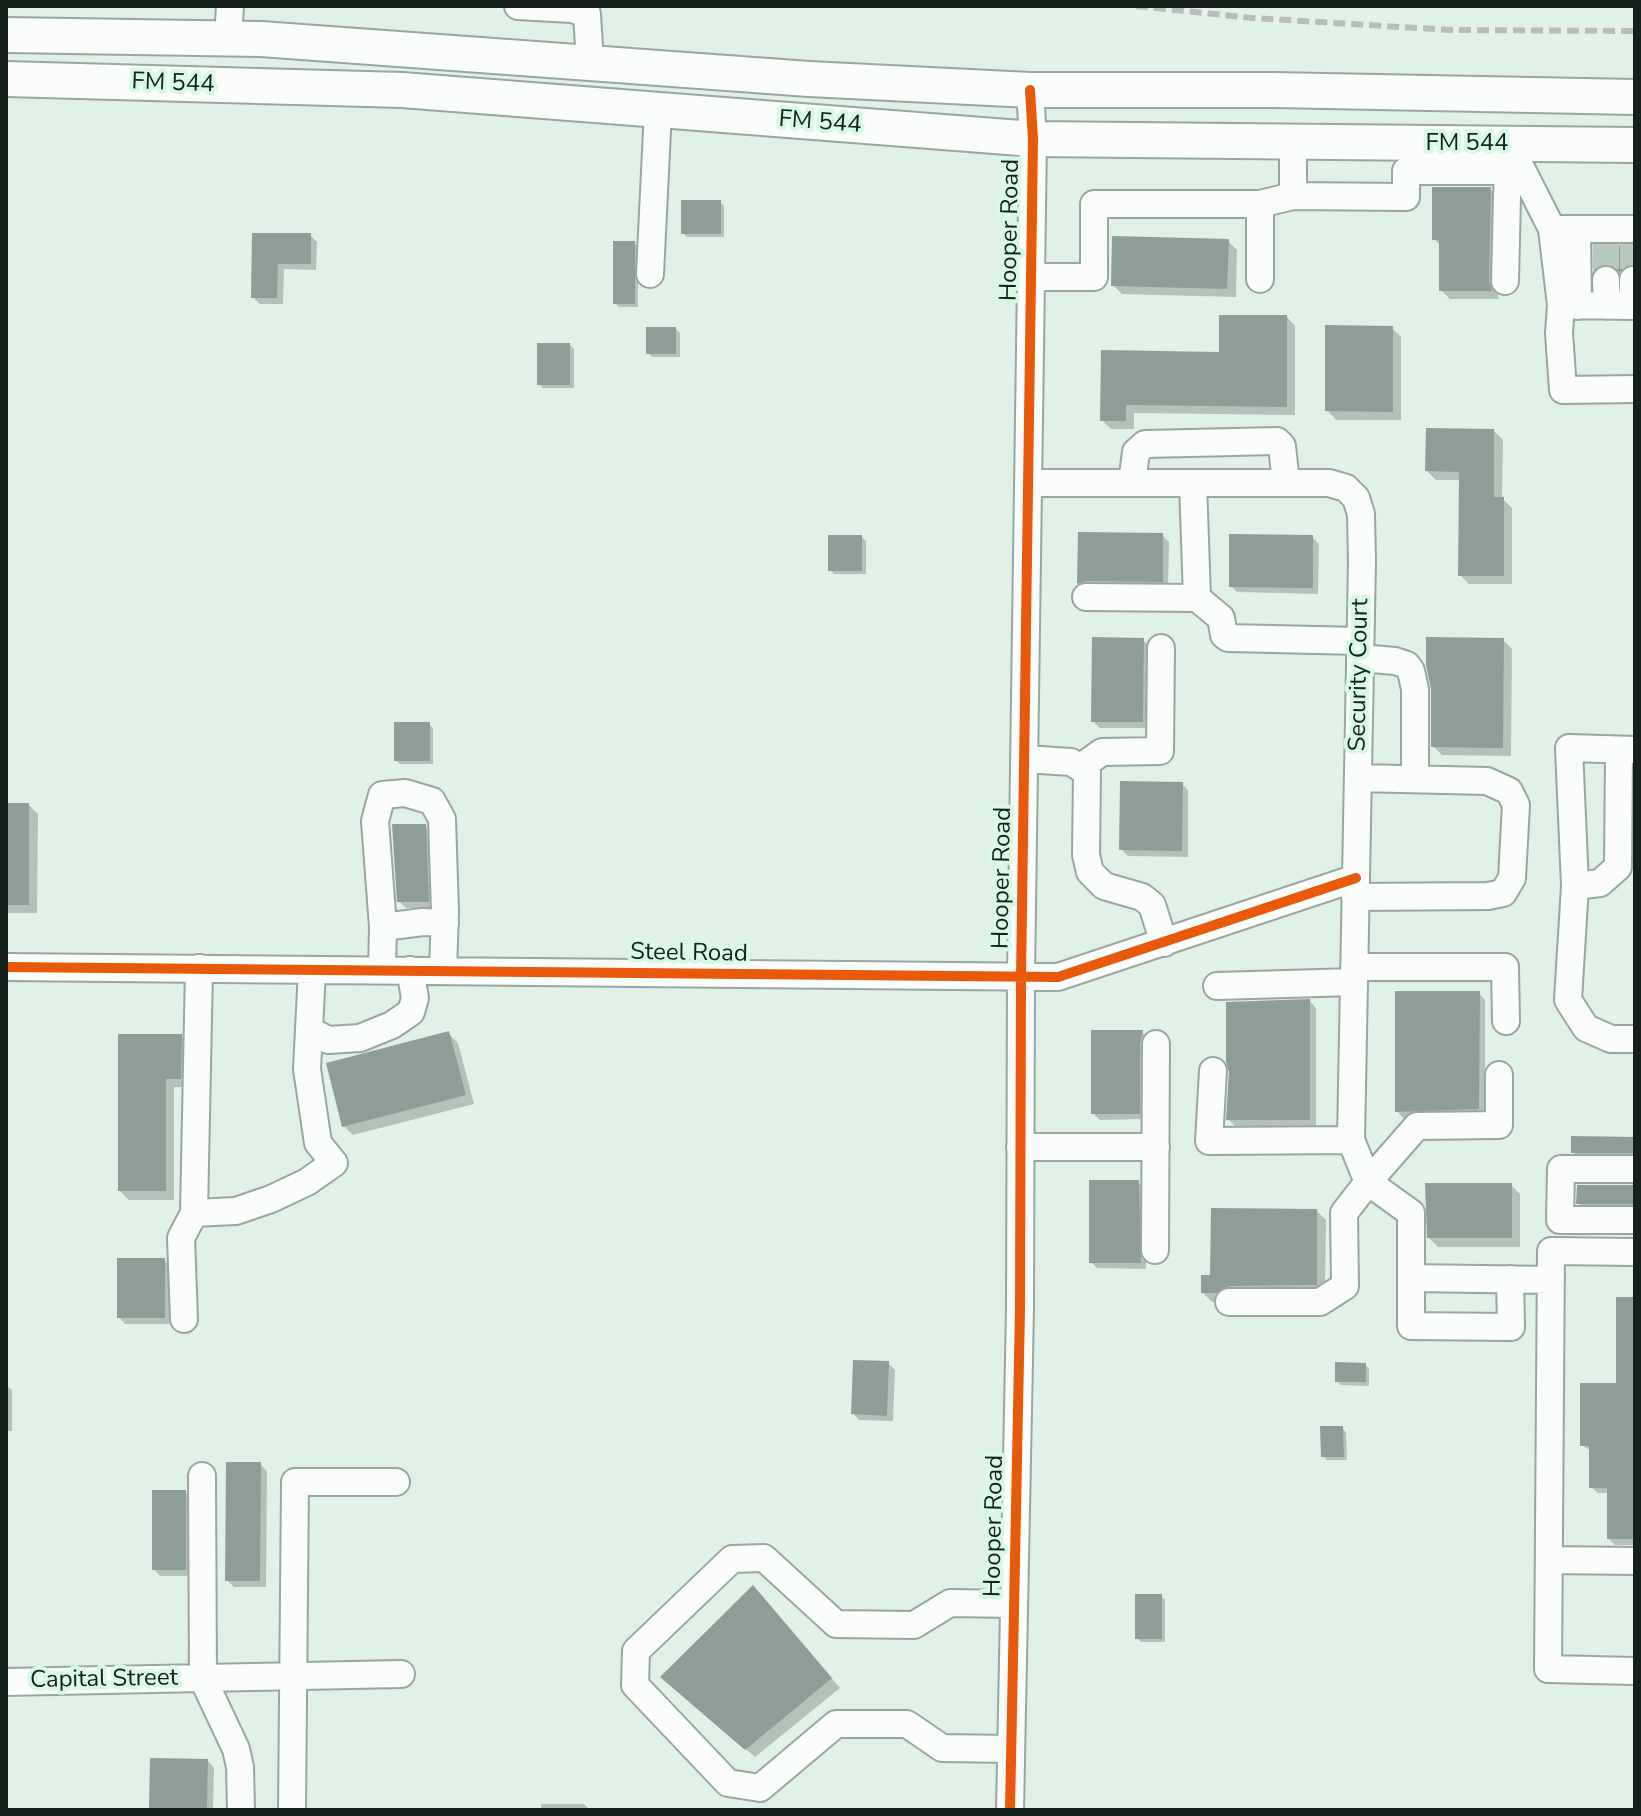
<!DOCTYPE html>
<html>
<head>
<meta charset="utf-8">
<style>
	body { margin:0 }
	#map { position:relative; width:1641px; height:1816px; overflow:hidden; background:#e0f2e8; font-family:"Nunito Sans",sans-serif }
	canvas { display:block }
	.frame { position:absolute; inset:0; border:8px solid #15211b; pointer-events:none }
</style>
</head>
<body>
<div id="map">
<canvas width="1641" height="1816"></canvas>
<div class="frame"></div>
</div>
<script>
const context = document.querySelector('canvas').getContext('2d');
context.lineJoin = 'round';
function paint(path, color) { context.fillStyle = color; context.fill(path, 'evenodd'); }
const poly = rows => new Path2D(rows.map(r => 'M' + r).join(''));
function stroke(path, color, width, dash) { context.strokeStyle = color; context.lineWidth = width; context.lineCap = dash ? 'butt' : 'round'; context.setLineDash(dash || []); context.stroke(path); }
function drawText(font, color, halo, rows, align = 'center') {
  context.font = font + ' "Nunito Sans",sans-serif'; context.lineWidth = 8; context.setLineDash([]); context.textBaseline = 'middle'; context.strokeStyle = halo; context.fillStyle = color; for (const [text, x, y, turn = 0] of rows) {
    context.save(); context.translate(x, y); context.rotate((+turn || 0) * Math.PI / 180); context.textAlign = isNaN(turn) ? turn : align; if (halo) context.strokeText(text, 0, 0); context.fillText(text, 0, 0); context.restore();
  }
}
paint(poly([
	[1490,189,1500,198,1497,291,1499,299,1450,299,1441,290,1441,246,1434,239],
	[720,202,724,206,724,237,687,237,683,233],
	[254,235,310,235,317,242,316,270,284,269,283,304,260,304,253,297],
	[1228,241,1237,250,1236,297,1122,294,1113,285],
	[634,243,638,247,638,307,619,307,615,303],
	[1635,246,1635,271,1627,277,1614,270,1602,276,1596,270],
	[1287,317,1295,326,1295,415,1134,413,1134,429,1111,429,1102,420,1103,352,1221,354],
	[1392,328,1401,337,1401,420,1336,420,1327,410],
	[676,329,680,333,680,357,652,357,648,353],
	[570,345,574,349,574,388,543,388,539,384],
	[1494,431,1503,440,1502,498,1512,508,1512,584,1469,584,1460,575,1461,480,1436,480,1427,471],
	[1162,535,1169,542,1168,587,1086,589,1079,583],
	[862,537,866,541,866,574,834,574,830,570],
	[1312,537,1319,544,1318,594,1237,592,1231,586],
	[1143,640,1150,646,1149,728,1100,728,1093,721],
	[1503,640,1512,649,1511,756,1442,755,1433,746,1433,688],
	[429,724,433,728,433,764,400,764,396,760],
	[1182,784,1188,790,1188,857,1128,856,1121,849],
	[6,805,29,805,38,814,37,913,6,913],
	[425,826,432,833,434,908,406,908,399,901],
	[1479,993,1485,1000,1485,1115,1403,1118,1397,1111],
	[1310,1001,1316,1008,1316,1126,1235,1126,1228,1119],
	[1142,1032,1149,1038,1145,1119,1100,1120,1093,1113],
	[449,1034,458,1043,474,1104,353,1135,344,1126],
	[181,1036,190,1045,189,1087,174,1087,174,1200,129,1200,120,1191],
	[1635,1139,1635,1158,1579,1158,1573,1152],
	[1138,1182,1145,1189,1146,1269,1097,1268,1091,1262],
	[1511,1185,1520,1194,1520,1247,1438,1247,1429,1238],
	[1635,1187,1635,1209,1584,1209,1578,1203],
	[1317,1211,1326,1220,1325,1293,1225,1302,1212,1302,1203,1293,1212,1277],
	[164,1260,170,1267,170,1324,125,1324,119,1317],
	[1635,1299,1635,1545,1615,1545,1609,1539,1609,1493,1598,1493,1591,1487,1591,1451,1582,1445,1618,1385],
	[888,1363,895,1370,893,1421,859,1420,853,1413],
	[1365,1365,1369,1369,1369,1386,1341,1385,1337,1381],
	[6,1385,12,1390,12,1431,6,1431],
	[1342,1428,1346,1432,1347,1460,1327,1460,1323,1456],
	[260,1464,267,1471,266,1587,234,1587,227,1580],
	[185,1492,192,1499,192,1576,160,1576,154,1569],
	[762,1596,840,1688,755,1757,672,1685],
	[1161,1596,1165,1600,1165,1642,1141,1642,1137,1638],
	[208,1761,214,1768,213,1810,151,1810],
	[541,1804,584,1804,588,1808,604,1810,541,1810]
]), '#0003');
paint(poly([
	[1432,187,1491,187,1489,281,1492,291,1439,291,1439,240,1432,240],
	[681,200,721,200,721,234,681,234],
	[252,233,311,233,311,264,278,264,277,298,251,298],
	[1112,236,1229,239,1227,289,1111,286],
	[613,241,635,241,635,304,613,304],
	[1593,245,1635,245,1635,264,1626,266,1620,272,1606,264,1594,271],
	[1219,315,1287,315,1287,407,1126,405,1126,421,1100,421,1101,350,1219,352],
	[1325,325,1393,326,1393,412,1325,411],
	[646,327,676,327,676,354,646,354],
	[537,343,570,343,570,385,537,385],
	[1426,428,1494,429,1494,497,1504,497,1504,576,1458,576,1459,472,1425,471],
	[1078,532,1163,533,1163,582,1086,581,1077,584],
	[1229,534,1313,535,1313,588,1229,587],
	[828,535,862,535,862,571,828,571],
	[1092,637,1144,638,1143,722,1091,722],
	[1426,637,1504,638,1503,748,1431,747,1431,689,1426,665],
	[394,722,430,722,430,761,394,761],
	[1120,781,1183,782,1182,851,1119,850],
	[6,803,29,803,29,905,6,905],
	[392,824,426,824,429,902,397,902],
	[1395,991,1480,991,1479,1109,1395,1112],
	[1310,999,1310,1120,1226,1120,1229,1072,1226,1062,1226,1002],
	[1091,1030,1143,1030,1140,1044,1140,1114,1091,1114],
	[449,1031,466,1095,342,1127,326,1063],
	[118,1034,182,1034,181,1079,166,1079,166,1191,118,1191],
	[1571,1136,1635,1137,1635,1153,1571,1153],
	[1089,1180,1139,1180,1141,1263,1089,1263],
	[1425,1183,1512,1183,1512,1238,1427,1238],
	[1577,1185,1635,1185,1635,1204,1576,1204],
	[1211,1208,1317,1209,1317,1285,1229,1286,1216,1293,1201,1293,1201,1275,1210,1275],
	[117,1258,165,1258,165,1318,117,1318],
	[1616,1297,1635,1297,1635,1539,1607,1539,1607,1488,1589,1488,1589,1446,1580,1446,1580,1383,1616,1383],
	[853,1360,889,1361,887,1416,851,1414],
	[1335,1362,1366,1363,1366,1382,1335,1382],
	[1320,1426,1343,1426,1344,1457,1321,1457],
	[226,1462,261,1462,260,1581,225,1581],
	[152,1490,186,1490,186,1570,152,1570],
	[753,1585,832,1678,745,1750,660,1677],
	[1135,1594,1162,1594,1162,1639,1135,1639],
	[150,1758,208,1759,207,1810,149,1810]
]), '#8e9d98');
stroke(poly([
	[1606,243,1606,280],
	[1633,243,1633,280]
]), '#b7c8bf', 26, [26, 13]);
const minor = poly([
	[518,6,572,9,587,14,590,63],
	[228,38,230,6],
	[1509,144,1552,229,1561,305,1559,333,1563,390,1635,389],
	[1293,196,1293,142],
	[1260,204,1260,279],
	[1552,229,1635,229],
	[1577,229,1578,306],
	[650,274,658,110],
	[1031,277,1094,277,1094,204,1260,204,1293,196,1406,197,1406,171,1505,171],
	[1606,280,1607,306],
	[1633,280,1633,306],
	[1505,281,1508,156],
	[1561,305,1635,306],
	[1028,483,1329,483,1346,488,1356,498,1361,514,1362,561,1351,1140,1368,1182],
	[1132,483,1136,452,1145,444,1277,441,1282,446,1286,483],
	[1193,483,1197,598,1221,618,1224,635,1228,638,1360,641],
	[1086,597,1197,598],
	[1360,658,1395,661,1407,665,1411,671,1415,689,1415,779],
	[1635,750,1569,748,1575,886,1568,1000,1586,1028,1611,1039,1635,1039],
	[1025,759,1071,762,1087,772,1086,855,1090,872,1104,886,1142,897,1152,905,1164,943],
	[1081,767,1102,752,1160,751,1161,648],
	[1575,886,1600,883,1618,867,1619,751],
	[1355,897,1488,896,1503,893,1512,878,1516,805,1509,791,1487,781,1358,778],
	[383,927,423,922,445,923],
	[6,967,1058,977,1356,878],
	[1354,967,1505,967,1506,1021],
	[382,970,383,927,375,821,382,795,405,793,432,801,442,819,445,912,443,971],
	[1217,986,1354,982],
	[309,1030,328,1040,360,1038,392,1025,411,1012,415,998,410,970],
	[1213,1071,1209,1141,1351,1140],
	[1020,1147,1156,1147],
	[1635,1169,1561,1169,1560,1220,1635,1220],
	[1368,1182,1411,1213,1411,1326,1511,1327,1510,1279],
	[194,1213,199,968],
	[1155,1250,1156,1044],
	[1635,1252,1551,1251,1548,1669,1635,1671],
	[1411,1278,1551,1280],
	[1229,1302,1320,1302,1345,1286,1344,1213,1368,1182,1417,1126,1499,1125,1499,1075],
	[184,1319,181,1238,194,1213,236,1211,271,1199,307,1182,334,1163,318,1143,307,1069,312,970],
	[202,1476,203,1679,236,1749,240,1767,241,1810],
	[1549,1560,1635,1561],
	[6,1682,401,1674],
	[1011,1749,942,1748,907,1724,836,1724,760,1788,728,1783,635,1685,636,1651,732,1559,764,1558,836,1624,914,1625,950,1603,1014,1604],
	[292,1810,295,1482,396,1482],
	[1010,1810,1020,1309,1021,977,1033,139,1030,90]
]);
const major = poly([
	[6,35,261,39,809,79,1030,90,1274,90,1635,97],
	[6,79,402,90,1033,139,1635,145]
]);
stroke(minor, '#98a79f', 30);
stroke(major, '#98a79f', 38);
stroke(minor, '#fafdfc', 26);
stroke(major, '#fafdfc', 34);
stroke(poly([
	[1136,6,1253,18,1450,30,1635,31]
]), '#b8bcba', 6, [12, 6]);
stroke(poly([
	[6,967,1058,977,1356,878],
	[1010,1810,1020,1309,1021,977,1033,139,1030,90]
]), '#e8590c', 10);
drawText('24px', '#15211b', '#d9f9e7', [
	["FM 544",173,84,2],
	["FM 544",820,123,4],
	["FM 544",1467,144],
	["Hooper Road",1011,230,-89],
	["Security Court",1360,675,-89],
	["Hooper Road",1003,878,-89],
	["Steel Road",689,954,1],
	["Hooper Road",995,1526,-89],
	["Capital Street",104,1680,-1]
]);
</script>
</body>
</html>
